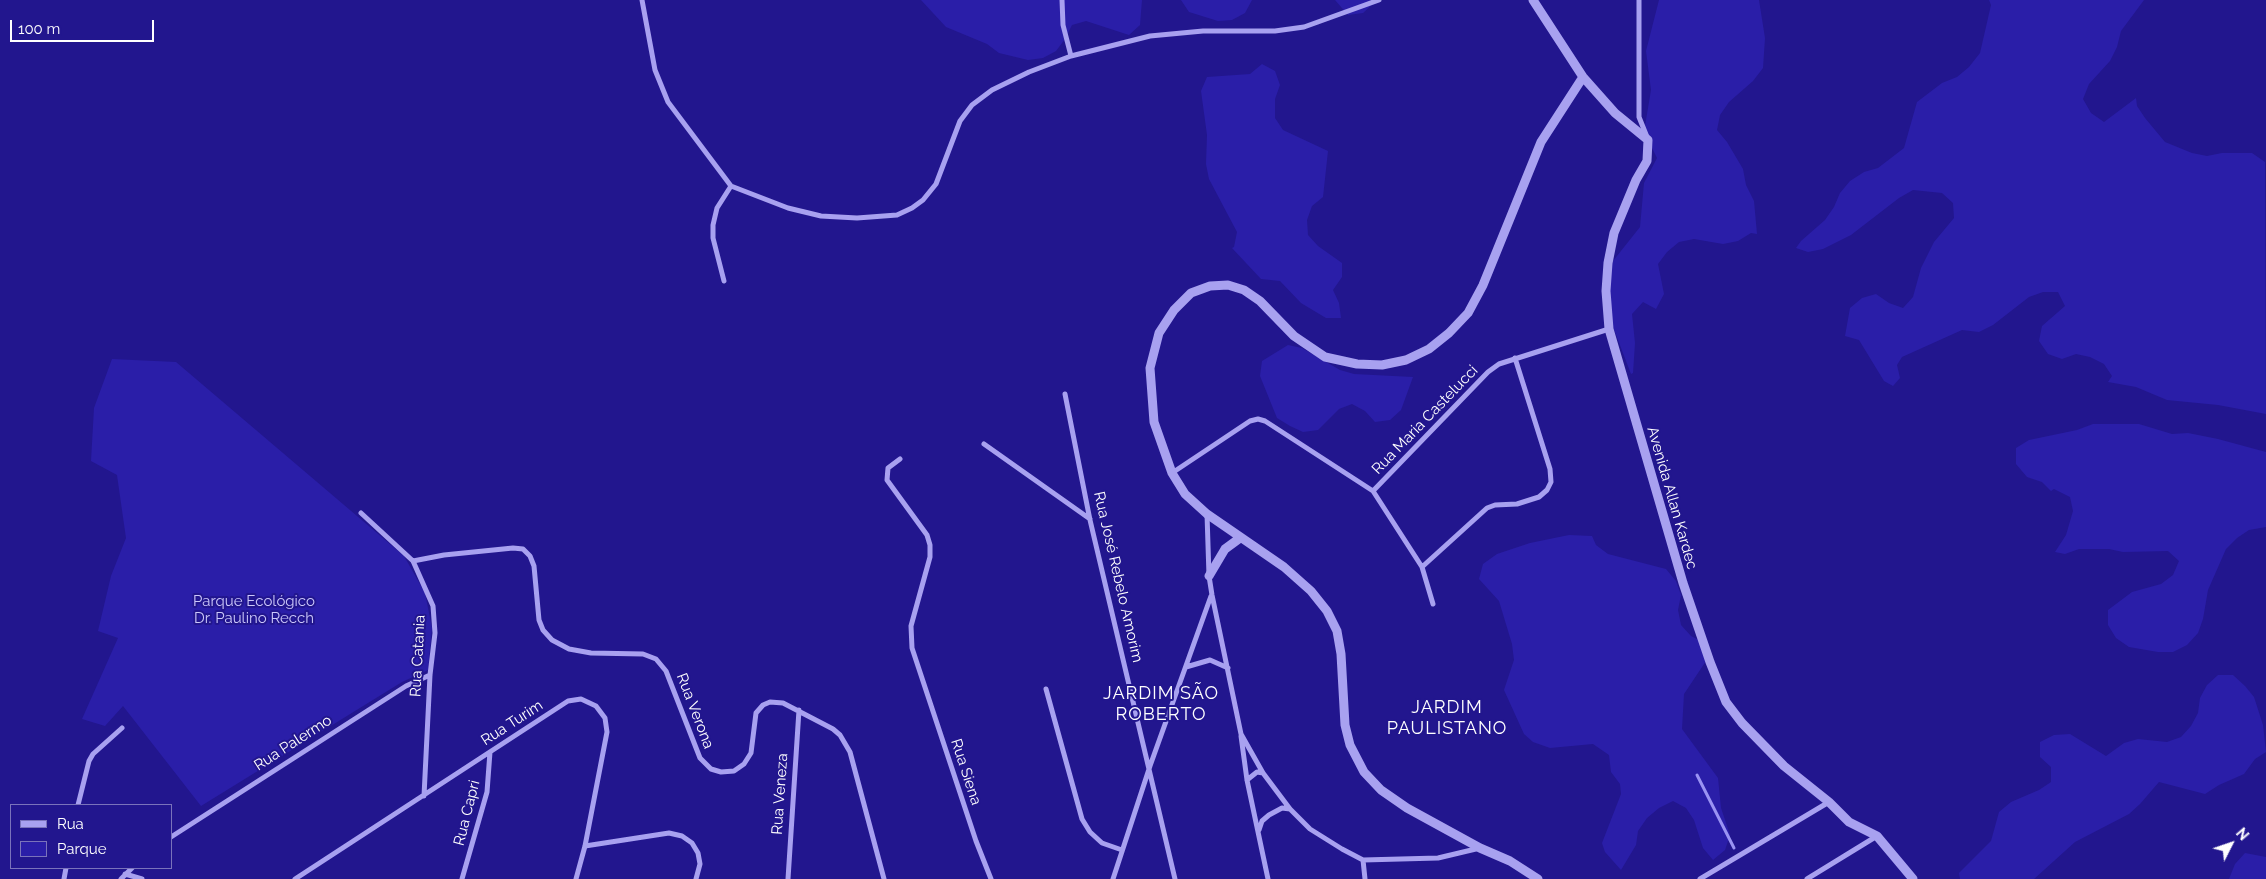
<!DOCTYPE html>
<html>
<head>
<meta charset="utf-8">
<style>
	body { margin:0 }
	#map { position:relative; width:2266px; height:879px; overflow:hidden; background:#22168e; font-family:Raleway,sans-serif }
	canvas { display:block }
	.legend { position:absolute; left:10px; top:804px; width:162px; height:65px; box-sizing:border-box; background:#22168e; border:1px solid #7a73bb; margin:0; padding:6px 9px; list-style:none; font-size:15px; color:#fff }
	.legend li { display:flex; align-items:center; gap:10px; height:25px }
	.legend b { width:25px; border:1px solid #7a73bb }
	.north { position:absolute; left:2206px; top:819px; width:50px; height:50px; -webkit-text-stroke:4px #22168e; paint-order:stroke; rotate:49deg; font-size:14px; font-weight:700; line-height:20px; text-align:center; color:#fff }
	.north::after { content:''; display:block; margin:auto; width:18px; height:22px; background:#fff; clip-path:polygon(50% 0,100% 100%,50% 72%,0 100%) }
	.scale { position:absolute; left:10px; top:20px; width:144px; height:22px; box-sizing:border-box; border:2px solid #fff; border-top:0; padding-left:6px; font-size:15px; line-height:18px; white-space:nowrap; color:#fff; -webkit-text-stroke:4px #22168e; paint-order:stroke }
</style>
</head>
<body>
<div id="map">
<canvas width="2266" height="879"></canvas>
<ul class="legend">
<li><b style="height:6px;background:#a8a1f0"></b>Rua</li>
<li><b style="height:14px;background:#2a1ea8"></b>Parque</li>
</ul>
<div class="north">N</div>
<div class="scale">100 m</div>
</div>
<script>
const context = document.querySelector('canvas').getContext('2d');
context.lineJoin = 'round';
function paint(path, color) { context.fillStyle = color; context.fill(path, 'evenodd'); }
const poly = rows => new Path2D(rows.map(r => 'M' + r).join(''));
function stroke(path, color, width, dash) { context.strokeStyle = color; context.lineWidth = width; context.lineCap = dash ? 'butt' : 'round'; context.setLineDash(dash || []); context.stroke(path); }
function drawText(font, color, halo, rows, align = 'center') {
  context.font = font + ' Raleway,sans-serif'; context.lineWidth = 4; context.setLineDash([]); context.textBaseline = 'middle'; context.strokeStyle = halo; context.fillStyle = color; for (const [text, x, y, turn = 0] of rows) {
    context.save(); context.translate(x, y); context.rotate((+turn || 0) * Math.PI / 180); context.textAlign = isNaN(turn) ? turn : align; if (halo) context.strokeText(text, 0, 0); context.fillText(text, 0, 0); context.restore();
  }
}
paint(poly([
	[921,0,1142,0,1140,25,1129,35,1086,21,1072,25,1065,39,1056,51,1043,58,1028,60,999,53,987,44,946,27],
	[1181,0,1252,0,1245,13,1232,20,1218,21,1189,12],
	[1335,0,1377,0,1363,13,1348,15],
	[1659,0,1759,0,1765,38,1763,68,1753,81,1729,102,1720,115,1717,130,1727,142,1743,169,1746,185,1754,201,1757,234,1751,233,1738,241,1723,244,1694,239,1679,242,1667,252,1658,264,1664,294,1656,309,1643,302,1632,314,1635,343,1633,373,1631,374,1608,314,1606,279,1613,261,1640,227,1644,183,1657,158,1644,132,1651,90,1646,51],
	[1989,0,2144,0,2121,31,2117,47,2110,61,2089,84,2083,99,2091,113,2104,122,2136,98,2137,106,2145,118,2165,142,2192,153,2207,156,2222,153,2252,153,2265,162,2266,414,2218,405,2167,400,2136,387,2108,382,2112,376,2104,364,2090,357,2076,354,2062,359,2048,354,2039,341,2042,326,2065,306,2058,292,2043,292,2029,297,1993,325,1979,332,1962,330,1902,357,1897,365,1900,378,1893,386,1884,381,1859,340,1845,336,1850,308,1862,298,1876,294,1889,303,1903,308,1913,297,1921,268,1934,242,1954,218,1953,203,1942,193,1913,190,1899,198,1851,235,1823,249,1808,252,1796,248,1801,241,1825,220,1834,207,1840,193,1850,181,1864,172,1878,168,1904,148,1917,102,1942,83,1957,77,1969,67,1980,53,1991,5],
	[1262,64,1275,71,1280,85,1275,99,1275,118,1283,130,1328,151,1323,197,1312,206,1307,220,1308,235,1318,246,1342,263,1342,277,1333,290,1339,303,1341,318,1326,318,1301,303,1280,281,1261,279,1232,248,1234,247,1237,232,1209,179,1206,164,1207,135,1201,91,1207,77,1250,74],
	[1288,345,1302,348,1340,370,1354,374,1413,377,1401,410,1390,420,1375,422,1365,411,1352,404,1339,409,1318,430,1303,432,1290,426,1277,418,1260,376,1262,361],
	[112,359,176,362,404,556,425,593,432,628,428,670,402,682,201,806,123,706,105,726,82,719,118,638,98,631,111,576,126,538,117,475,91,461,94,408],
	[2093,424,2139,424,2172,434,2188,433,2218,439,2266,452,2266,527,2249,530,2237,538,2226,549,2208,590,2203,619,2198,633,2187,645,2173,652,2158,652,2129,647,2116,638,2108,625,2108,610,2132,592,2161,584,2173,575,2179,561,2168,551,2123,552,2109,549,2079,549,2065,554,2055,552,2066,535,2073,511,2070,497,2054,489,2051,491,2042,482,2027,477,2016,464,2016,448,2029,440,2077,430],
	[1569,535,1592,536,1596,545,1608,554,1666,569,1676,581,1681,595,1678,610,1681,625,1691,636,1705,643,1708,658,1684,694,1682,729,1718,778,1721,808,1730,835,1725,850,1713,860,1703,848,1694,820,1686,808,1673,801,1659,808,1647,818,1638,831,1636,845,1621,870,1605,852,1602,843,1621,794,1620,784,1611,772,1609,755,1593,744,1550,748,1533,742,1524,734,1504,690,1514,660,1512,644,1499,601,1479,579,1483,564,1497,554,1530,543],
	[2218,675,2233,675,2245,686,2254,697,2263,725,2266,752,2255,759,2244,774,2219,785,2205,794,2159,782,2140,804,2129,814,2075,842,2034,879,1960,879,1959,873,1991,841,1999,812,2011,802,2039,790,2051,782,2051,767,2040,757,2040,742,2054,735,2070,734,2106,756,2124,743,2138,739,2167,742,2181,737,2191,726,2198,713,2200,698,2207,685],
	[2245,853,2266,857,2266,879,2229,879,2235,864]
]), '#2a1ea8');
stroke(poly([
	[1697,775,1734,848]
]), '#9a93f3', 3);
stroke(poly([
	[642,0,655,70,668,102,731,186,788,208,821,216,857,218,897,215,912,208,923,200,936,184,960,121,972,105,992,90,1029,72,1071,56,1150,36,1203,31,1275,31,1304,27,1379,0],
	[1062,0,1063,25,1071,56],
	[1639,0,1639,117,1647,137],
	[724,281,713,238,713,225,717,208,731,186],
	[1065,394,1090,520,1175,879],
	[984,444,1090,519],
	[900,459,888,468,887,480,927,535,930,545,930,557,911,626,912,648,976,841,991,879],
	[1172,473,1250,421,1258,419,1265,421,1373,491,1422,567,1433,604],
	[1373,491,1488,372,1499,364,1609,329],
	[361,513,413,561,433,606,435,633,430,675,424,796],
	[1207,514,1209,576,1212,595,1241,734,1263,773,1290,809,1310,829,1342,849,1363,860,1438,858,1480,848],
	[413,561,444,555,513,548,523,549,530,556,534,566,539,620,543,630,552,640,569,649,591,653,643,654,656,659,666,671,700,758,711,769,721,772,734,771,744,764,751,753,756,713,763,705,770,702,783,703,833,729,840,735,850,752,884,879],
	[1422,567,1487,508,1495,505,1517,504,1539,497,1547,490,1551,482,1550,469,1515,358],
	[1186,667,1210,660,1228,668],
	[1046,689,1082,819,1090,832,1102,843,1122,850],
	[1241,736,1247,780,1268,879],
	[1247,780,1257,772,1263,773],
	[78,805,89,761,93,754,122,728],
	[1259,830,1262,821,1269,815,1282,808,1290,809],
	[171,837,406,686,430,675],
	[585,846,669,833,682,836,692,843,698,853,700,864,696,879],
	[1363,860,1365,879],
	[125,874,142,879],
	[64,879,66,868],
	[121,879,132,868],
	[295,879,568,701,581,699,596,706,605,718,607,732,585,846,576,879],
	[462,879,487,792,490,752],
	[788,879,799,710],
	[1113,879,1150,766,1211,596],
	[1700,879,1829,802],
	[1807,879,1877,836]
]), '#a8a1f0', 5);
stroke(poly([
	[1533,0,1583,77,1615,113,1648,140,1647,161,1636,180,1614,233,1608,263,1606,291,1609,329,1683,583,1710,662,1726,702,1742,723,1784,766,1829,802,1849,822,1877,836,1913,879],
	[1209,576,1225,549,1240,538],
	[1538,879,1510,861,1480,848,1407,808,1381,790,1364,772,1350,745,1345,725,1341,654,1337,631,1327,611,1311,591,1284,567,1207,514,1185,494,1172,473,1154,422,1150,368,1159,333,1174,310,1191,293,1210,286,1228,285,1244,290,1260,301,1294,336,1325,357,1357,364,1382,365,1406,360,1429,349,1449,333,1468,313,1483,285,1541,142,1583,77]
]), '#a8a1f0', 9);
drawText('15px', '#fff', '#22168e', [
	["Rua Maria Castelucci",1425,420,-46],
	["Avenida Allan Kardec",1672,498,74],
	["Rua José Rebelo Amorim",1118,577,77],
	["Rua Catania",418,656,-87],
	["Rua Verona",695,711,69],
	["Rua Turim",512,723,-33],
	["Rua Palermo",293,743,-33],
	["Rua Siena",966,772,72],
	["Rua Veneza",780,794,-86],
	["Rua Capri",467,813,-76]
]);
drawText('15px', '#ccc8fb', '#22168e', [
	["Parque Ecológico",254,601],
	["Dr. Paulino Recch",254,618]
]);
context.letterSpacing = '1px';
drawText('18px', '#fff', '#22168e', [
	["JARDIM SÃO",1161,694],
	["ROBERTO",1161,715],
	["JARDIM",1447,708],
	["PAULISTANO",1447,729]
]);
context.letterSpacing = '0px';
</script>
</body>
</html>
